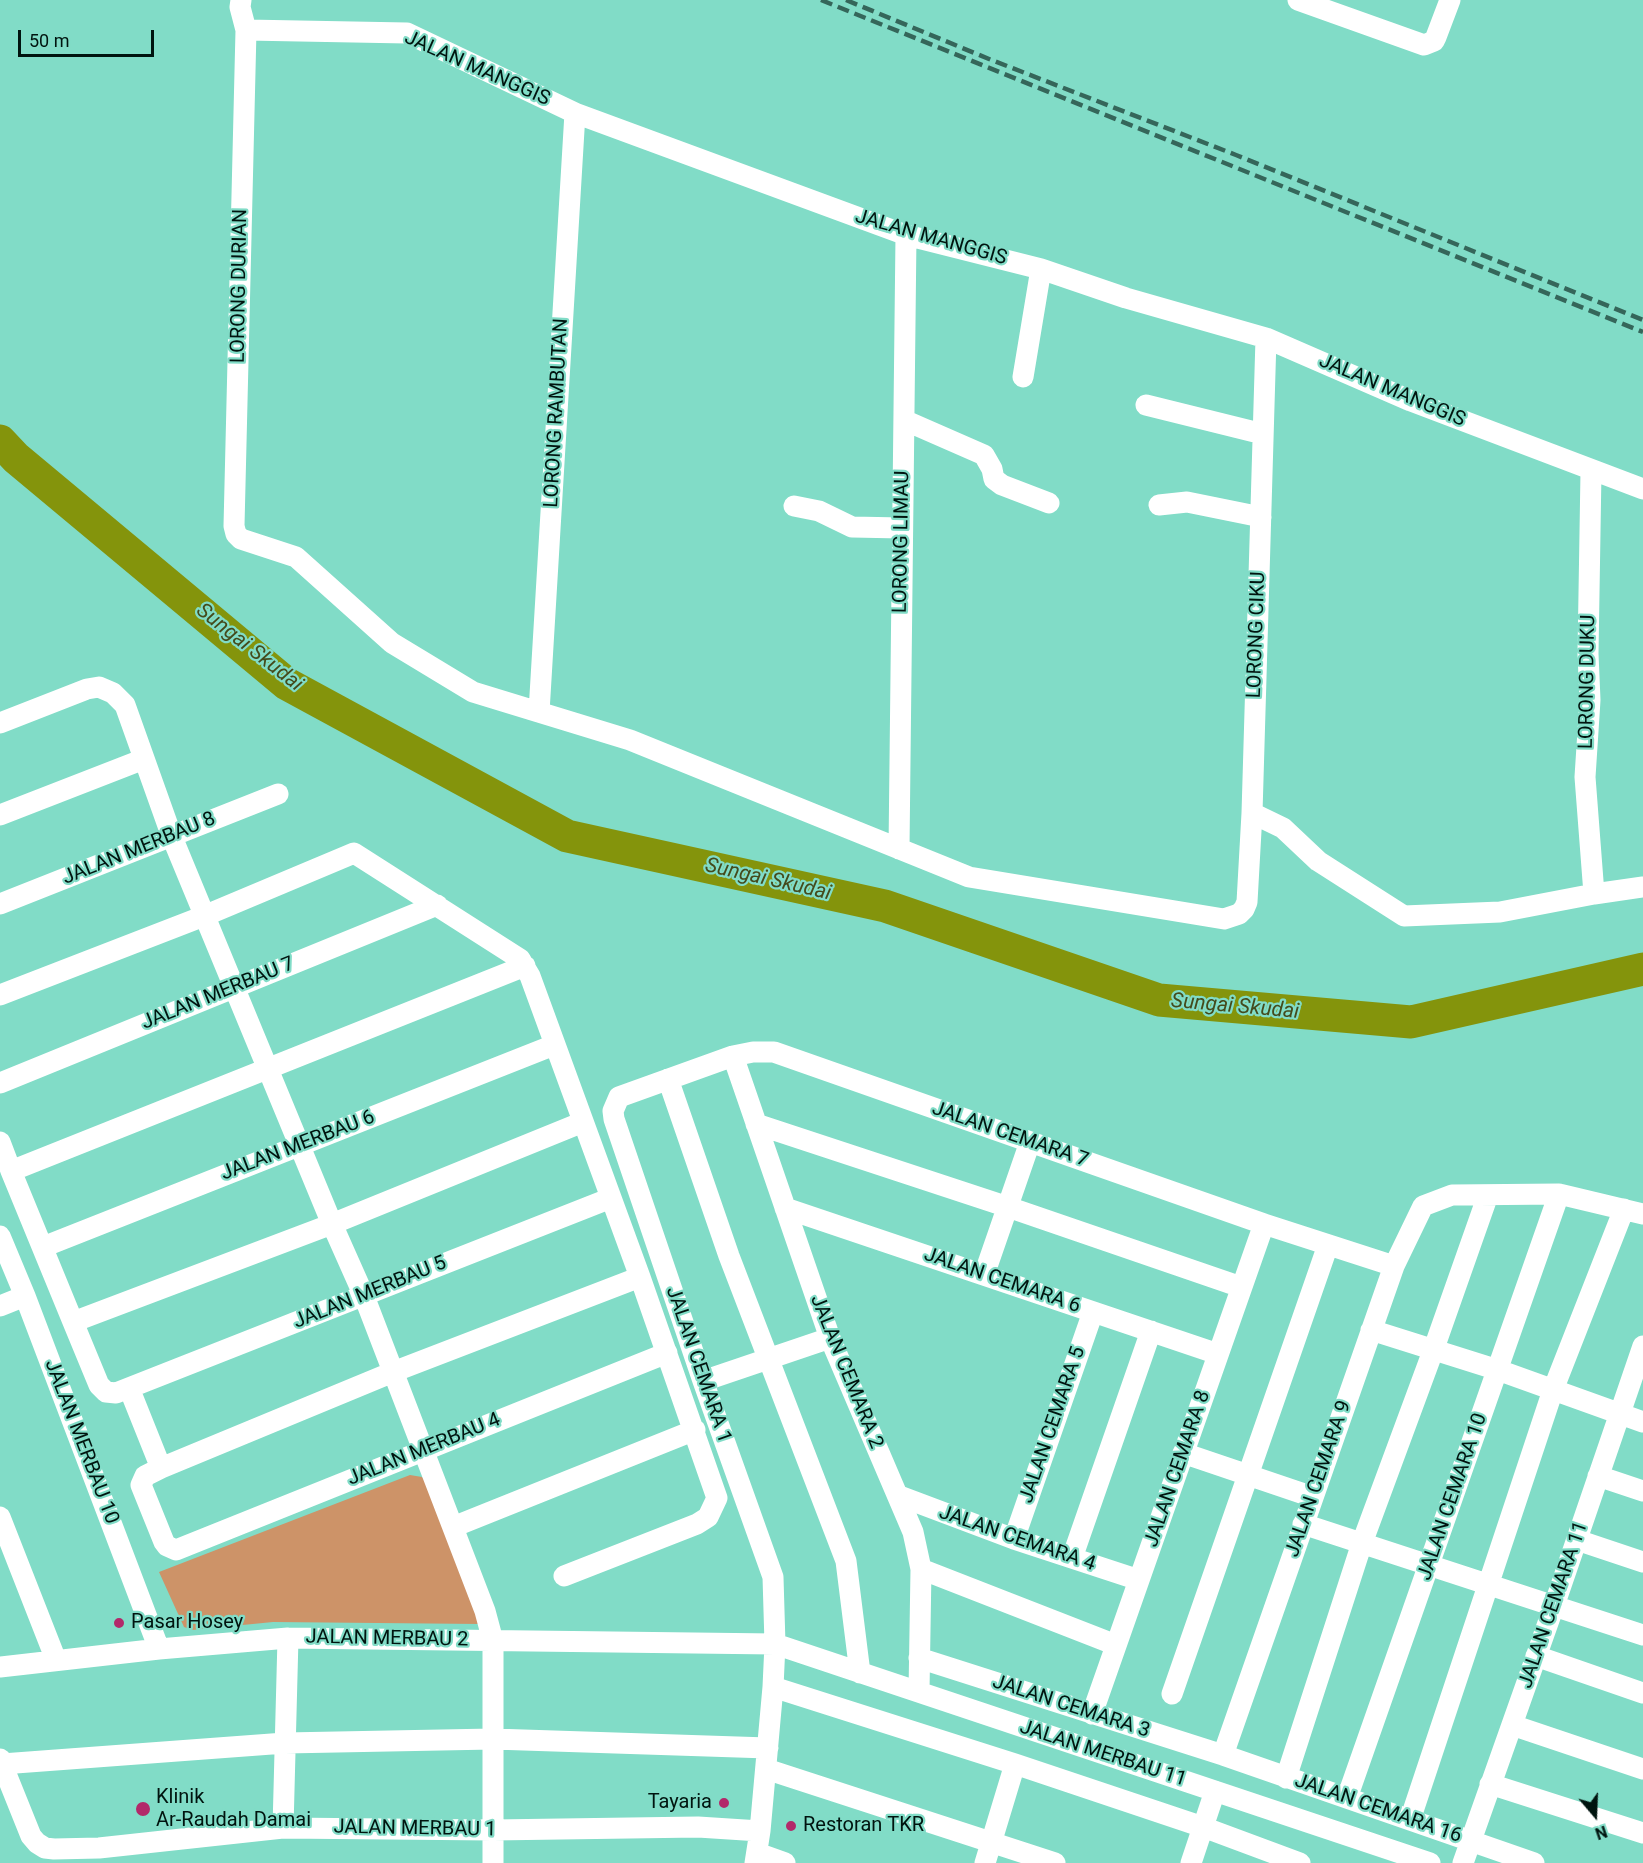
<!DOCTYPE html>
<html>
<head>
<meta charset="utf-8">
<style>
	body { margin:0 }
	#map { position:relative; width:1643px; height:1863px; overflow:hidden; background:#81dcc7; font-family:Roboto,sans-serif }
	canvas { display:block }
	.north { position:absolute; left:1565px; top:1785px; width:60px; height:60px; -webkit-text-stroke:4px #81dcc7; paint-order:stroke; rotate:161deg; font-size:16px; font-weight:700; line-height:24px; text-align:center; color:#00140f }
	.north::after { content:''; display:block; margin:auto; width:21px; height:27px; background:#00140f; clip-path:polygon(50% 0,100% 100%,50% 72%,0 100%) }
	.scale { position:absolute; left:18px; top:30px; width:136px; height:27px; box-sizing:border-box; border:3px solid #00140f; border-top:0; padding-left:8px; font-size:18px; line-height:21px; white-space:nowrap; color:#00140f; -webkit-text-stroke:4px #81dcc7; paint-order:stroke }
</style>
</head>
<body>
<div id="map">
<canvas width="1643" height="1863"></canvas>
<div class="north">N</div>
<div class="scale">50 m</div>
</div>
<script>
const context = document.querySelector('canvas').getContext('2d');
context.lineJoin = 'round';
function paint(path, color) { context.fillStyle = color; context.fill(path, 'evenodd'); }
const poly = rows => new Path2D(rows.map(r => 'M' + r).join(''));
function stroke(path, color, width, dash) { context.strokeStyle = color; context.lineWidth = width; context.lineCap = dash ? 'butt' : 'round'; context.setLineDash(dash || []); context.stroke(path); }
function drawText(font, color, halo, rows, align = 'center') {
  context.font = font + ' Roboto,sans-serif'; context.lineWidth = 4.5; context.setLineDash([]); context.textBaseline = 'middle'; context.strokeStyle = halo; context.fillStyle = color; for (const [text, x, y, turn = 0] of rows) {
    context.save(); context.translate(x, y); context.rotate((+turn || 0) * Math.PI / 180); context.textAlign = isNaN(turn) ? turn : align; if (halo) context.strokeText(text, 0, 0); context.fillText(text, 0, 0); context.restore();
  }
}
paint(poly([
	[410,1475,422,1477,429,1484,481,1624,273,1622,192,1630,184,1627,159,1572]
]), '#cd9368');
stroke(poly([
	[0,441,16,458,287,684,567,836,885,906,1159,1000,1411,1022,1643,969]
]), '#84940c', 33);
stroke(poly([
	[241,0,240,7,246,30,407,33,575,113,906,235,1041,269,1126,298,1266,338,1411,401,1643,489],
	[1298,0,1424,45,1434,41,1436,37,1450,0],
	[246,30,234,526,236,534,241,539,296,557,392,643,473,692,630,740,969,877,1224,919,1239,914,1244,909,1247,902,1252,813,1266,338],
	[1023,377,1041,269],
	[1146,405,1263,434],
	[904,420,984,455,992,469,994,479,1002,485,1049,503],
	[1591,471,1588,654,1590,700,1585,777,1594,894],
	[1159,505,1187,502,1261,517],
	[794,506,819,511,852,527,902,528],
	[539,712,575,113],
	[0,723,87,689,99,687,113,693,125,705,172,837,332,1224,364,1296,485,1611,493,1641,493,1863],
	[1252,813,1283,828,1318,861,1404,916,1500,912,1594,894,1643,887],
	[0,815,144,759],
	[899,849,906,235],
	[0,904,278,794],
	[0,995,204,916,354,853,520,959,530,976,640,1277,717,1498,708,1517,697,1524,564,1576],
	[733,1056,830,1338,913,1532,921,1569,919,1692],
	[668,1079,729,1256,846,1561,860,1673],
	[0,1083,437,905],
	[756,1124,1008,1207,1241,1287],
	[0,1142,11,1171,525,966],
	[11,1171,73,1322,332,1224,583,1122],
	[785,1208,1218,1354],
	[0,1236,25,1296,159,1649],
	[43,1247,554,1045],
	[984,1275,1030,1142],
	[0,1306,25,1296],
	[73,1322,99,1385,106,1392,116,1393,611,1198],
	[1371,1330,1498,1370,1643,1422],
	[703,1381,830,1338],
	[129,1388,161,1468,393,1372,640,1277],
	[1183,1453,1313,1497],
	[161,1468,145,1476,141,1485,164,1542,167,1546,176,1550,667,1353],
	[1598,1476,1643,1491],
	[897,1495,1014,1539,1139,1580],
	[0,1517,56,1660],
	[1303,1524,1643,1635],
	[453,1527,695,1430],
	[1014,1539,1093,1312],
	[1577,1540,1643,1562],
	[1072,1558,1151,1331],
	[921,1569,1116,1645],
	[1536,1656,1643,1693],
	[919,1658,1223,1755,1534,1863],
	[0,1667,159,1649,288,1638,775,1644,1430,1863],
	[773,1687,1015,1764,1203,1827,1300,1863],
	[1172,1694,1328,1245],
	[1092,1714,1264,1224],
	[1512,1725,1643,1769],
	[1223,1755,1394,1266,1423,1206,1452,1195,1559,1194,1643,1214],
	[0,1759,31,1836,37,1843,45,1848,54,1849,99,1848,283,1828,493,1830,698,1827,760,1831],
	[2,1764,285,1743,493,1739,768,1748],
	[766,1769,1055,1863],
	[1286,1778,1362,1543,1433,1351,1488,1195],
	[1490,1784,1643,1833],
	[1347,1798,1559,1194],
	[1410,1820,1553,1390,1624,1209],
	[283,1828,288,1638],
	[757,1853,785,1863],
	[755,1863,760,1831,773,1687,775,1644,773,1577,703,1381,614,1119,613,1111,619,1097,733,1056,753,1052,774,1052,1264,1224,1394,1266],
	[985,1863,1015,1764],
	[1191,1863,1215,1791],
	[1463,1863,1554,1606,1643,1346]
]), '#fff', 21);
stroke(poly([
	[821,0,1643,332],
	[846,0,989,59,1236,155,1643,320]
]), '#35665a', 4.5, [12, 6]);
for (const [x, y, r, color] of [
	[119,1623,6,"#b2296a"],
	[724,1803,6,"#b2296a"],
	[143,1809,8,"#b2296a"],
	[791,1826,6,"#b2296a"]
]) { const dot = new Path2D(); dot.arc(x, y, r, 0, 2 * Math.PI); context.fillStyle = color; context.fill(dot); stroke(dot, '#81dcc7', 2); }
drawText('20px', '#00140f', '#81dcc7', [
	["JALAN MANGGIS",477,69,24],
	["JALAN MANGGIS",931,238,16],
	["LORONG DURIAN",240,286,-89],
	["JALAN MANGGIS",1392,391,23],
	["LORONG RAMBUTAN",557,413,-87],
	["LORONG LIMAU",902,542,-89],
	["LORONG CIKU",1257,635,-88],
	["LORONG DUKU",1588,682,-89],
	["JALAN MERBAU 8",139,849,-22],
	["JALAN MERBAU 7",218,994,-22],
	["JALAN CEMARA 7",1010,1135,19],
	["JALAN MERBAU 6",298,1146,-21],
	["JALAN CEMARA 6",1002,1281,19],
	["JALAN MERBAU 5",370,1293,-22],
	["JALAN CEMARA 1",698,1365,71],
	["JALAN CEMARA 2",846,1372,68],
	["JALAN CEMARA 5",1053,1425,-71],
	["JALAN MERBAU 10",81,1442,69],
	["JALAN MERBAU 4",424,1450,-22],
	["JALAN CEMARA 8",1178,1469,-71],
	["JALAN CEMARA 9",1319,1479,-71],
	["JALAN CEMARA 10",1453,1497,-71],
	["JALAN CEMARA 4",1017,1539,19],
	["JALAN CEMARA 11",1554,1605,-71],
	["JALAN MERBAU 2",387,1639,1],
	["JALAN CEMARA 3",1071,1707,18],
	["JALAN MERBAU 11",1103,1754,18],
	["JALAN CEMARA 16",1378,1809,19],
	["JALAN MERBAU 1",415,1829,1]
]);
drawText('20px', '#00140f', '#81dcc7', [
	["Pasar Hosey",131,1623],
	["Klinik",156,1798],
	["Ar-Raudah Damai",156,1821],
	["Tayaria",712,1803,"right"],
	["Restoran TKR",803,1826]
], 'left');
drawText('italic 21px', '#444b1c', '#81dcc7', [
	["Sungai Skudai",249,648,38],
	["Sungai Skudai",768,880,13],
	["Sungai Skudai",1235,1007,5]
]);
</script>
</body>
</html>
